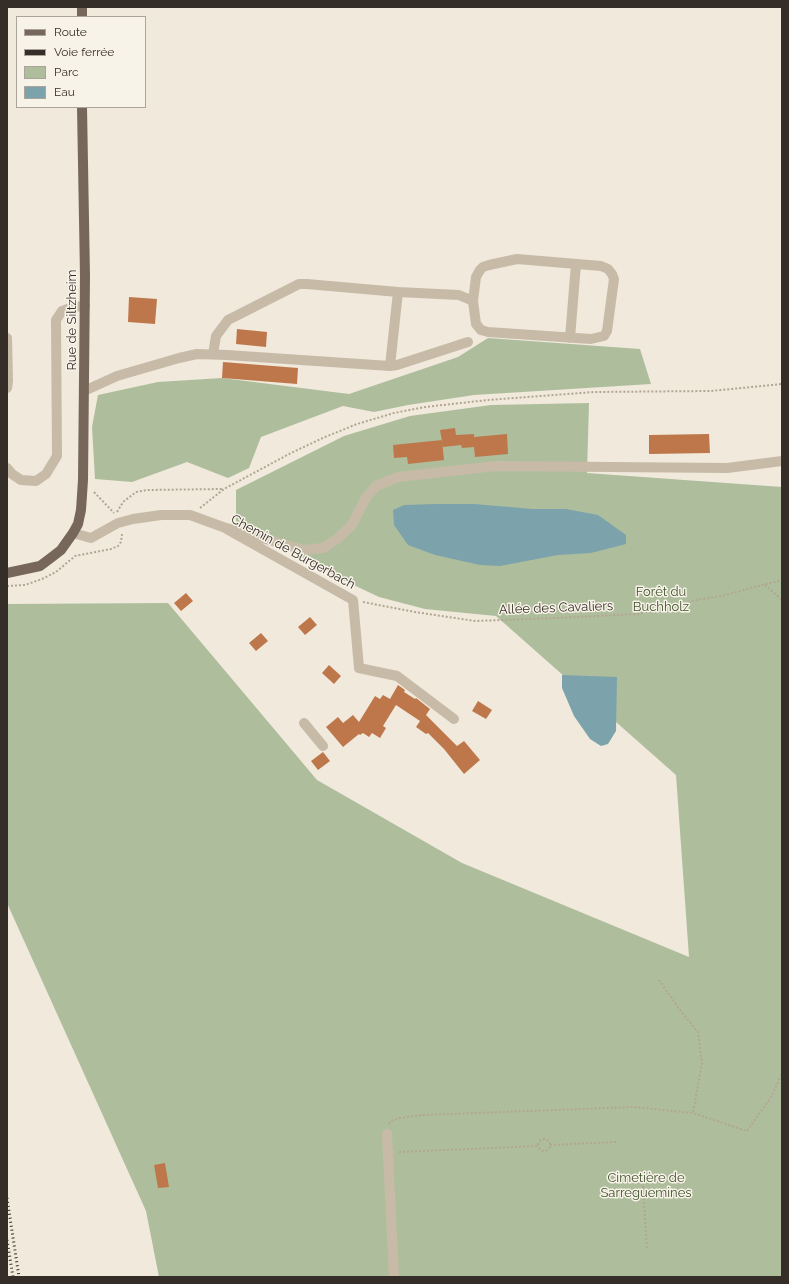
<!DOCTYPE html>
<html>
<head>
<meta charset="utf-8">
<style>
	body { margin:0 }
	#map { position:relative; width:789px; height:1284px; overflow:hidden; background:#f0e9dc; font-family:Raleway,sans-serif }
	canvas { display:block }
	.frame { position:absolute; inset:0; border:8px solid #352e28; pointer-events:none }
	.legend { position:absolute; left:16px; top:16px; width:130px; height:92px; box-sizing:border-box; background:#f8f3e8; border:1px solid #aaa49b; margin:0; padding:5px 7px; list-style:none; font-size:12px; color:#352e28 }
	.legend li { display:flex; align-items:center; gap:8px; height:20px }
	.legend b { width:20px; border:1px solid #aaa49b }
</style>
</head>
<body>
<div id="map">
<canvas width="789" height="1284"></canvas>
<div class="frame"></div>
<ul class="legend">
<li><b style="height:5px;background:#76675a"></b>Route</li>
<li><b style="height:5px;background:#352e28"></b>Voie ferrée</li>
<li><b style="height:11px;background:#aebe9c"></b>Parc</li>
<li><b style="height:11px;background:#7ca3ab"></b>Eau</li>
</ul>
</div>
<script>
const context = document.querySelector('canvas').getContext('2d');
context.lineJoin = 'round';
function paint(path, color) { context.fillStyle = color; context.fill(path, 'evenodd'); }
const poly = rows => new Path2D(rows.map(r => 'M' + r).join(''));
function stroke(path, color, width, dash) { context.strokeStyle = color; context.lineWidth = width; context.lineCap = dash ? 'butt' : 'round'; context.setLineDash(dash || []); context.stroke(path); }
function drawText(font, color, halo, rows, align = 'center') {
  context.font = font + ' Raleway,sans-serif'; context.lineWidth = 3; context.setLineDash([]); context.textBaseline = 'middle'; context.strokeStyle = halo; context.fillStyle = color; for (const [text, x, y, turn = 0] of rows) {
    context.save(); context.translate(x, y); context.rotate((+turn || 0) * Math.PI / 180); context.textAlign = isNaN(turn) ? turn : align; if (halo) context.strokeText(text, 0, 0); context.fillText(text, 0, 0); context.restore();
  }
}
paint(poly([
	[488,338,640,349,651,384,474,395,408,405,374,412,343,406,261,437,249,468,228,478,187,462,132,482,95,479,92,427,98,395,158,382,222,378,349,394,458,357],
	[589,403,587,473,782,487,782,1277,159,1277,146,1211,7,903,7,604,168,603,317,780,462,863,689,957,676,775,496,616,425,609,379,597,341,579,236,521,236,490,344,436,410,416,491,405]
]), '#aebe9c');
paint(poly([
	[435,504,474,504,533,509,566,509,598,515,626,535,626,544,591,553,558,555,500,566,480,565,435,555,408,545,394,525,393,510,404,505],
	[562,675,617,677,616,731,608,744,601,746,590,739,574,716,562,688]
]), '#7ca3ab');
paint(poly([
	[129,297,157,299,155,324,128,322],
	[237,329,267,332,266,347,236,344],
	[223,362,298,368,297,384,222,378],
	[455,428,456,435,474,434,474,437,507,434,508,454,475,457,474,447,462,448,461,445,443,447,440,430],
	[709,434,710,453,649,454,649,435],
	[442,440,444,460,408,464,407,457,394,458,393,445],
	[186,593,193,601,181,611,174,603],
	[310,617,317,625,305,635,298,627],
	[261,633,268,641,256,651,249,643],
	[329,665,341,676,334,684,322,673],
	[398,685,405,690,404,692,415,699,416,698,430,709,426,715,457,746,464,741,480,760,464,774,444,749,428,733,426,734,416,727,420,721,396,705,383,726,386,728,380,738,372,733,369,737,363,733,360,735,359,734,343,747,326,727,338,717,343,723,353,715,359,722,375,696,380,699,383,695,390,699],
	[478,701,492,710,486,719,472,711],
	[323,752,330,761,318,770,311,761],
	[165,1163,169,1187,158,1188,154,1165]
]), '#be774b');
stroke(poly([
	[94,492,114,513],
	[200,508,224,489,291,453,325,437,357,424,394,413,425,407,488,400,594,392,711,391,782,384],
	[117,512,123,502,136,492,147,490,223,489],
	[765,585,782,600],
	[7,586,25,585,42,579,56,572,75,556,111,549,118,546,121,542,122,534],
	[363,602,415,612,475,621,556,618,638,614,702,599,721,596,782,580],
	[659,980,680,1010,698,1032,702,1063,693,1113],
	[389,1124,391,1121,400,1118,423,1115,633,1107,693,1113,747,1131,771,1097,782,1074],
	'538 1145a6 6 0 1 1 12 0a6 6 0 1 1-12 0Z',
	[550,1145,616,1142],
	[399,1152,537,1146],
	[642,1170,647,1250]
]), '#b3a593', 2, [2, 2]);
stroke(poly([
	[517,259,601,266,608,269,612,274,614,279,607,331,604,336,591,339,488,332,481,330,476,324,473,301,476,277,480,270,483,267,489,265,517,259],
	[7,338,8,381,7,388],
	[570,338,576,264],
	[213,354,216,336,228,320,299,284,307,284,398,292,459,295,473,301],
	[390,366,398,292],
	[84,391,117,376,179,358,197,354,227,355,390,366,397,365,468,342],
	[7,468,12,474,21,480,36,481,46,474,57,456,56,320,62,311,73,307,85,306],
	[223,527,304,550,323,548,337,539,352,525,365,499,376,486,398,477,496,466,727,468,782,461],
	[73,533,91,538,118,523,133,519,161,515,190,515,223,527,353,600,359,668,397,676,454,719],
	[304,723,323,746],
	[387,1134,394,1277]
]), '#c7bba8', 10);
stroke(poly([
	[82,7,82,17],
	[7,573,40,566,52,557,61,550,73,533,78,524,81,510,83,480,85,276,82,107]
]), '#76675a', 10);
stroke(poly([
	[7,1198,19,1277],
	[7,1240,13,1277]
]), '#352e28', 3, [1, 3]);
drawText('13px', '#352e28', '#f8f3e8', [
	["Rue de Siltzheim",72,320,-90],
	["Chemin de Burgerbach",293,552,29],
	["Allée des Cavaliers",556,608,-2]
]);
drawText('13px', '#3f522d', '#f8f3e8', [
	["Forêt du",661,592],
	["Buchholz",661,607],
	["Cimetière de",646,1178],
	["Sarreguemines",646,1193]
]);
</script>
</body>
</html>
